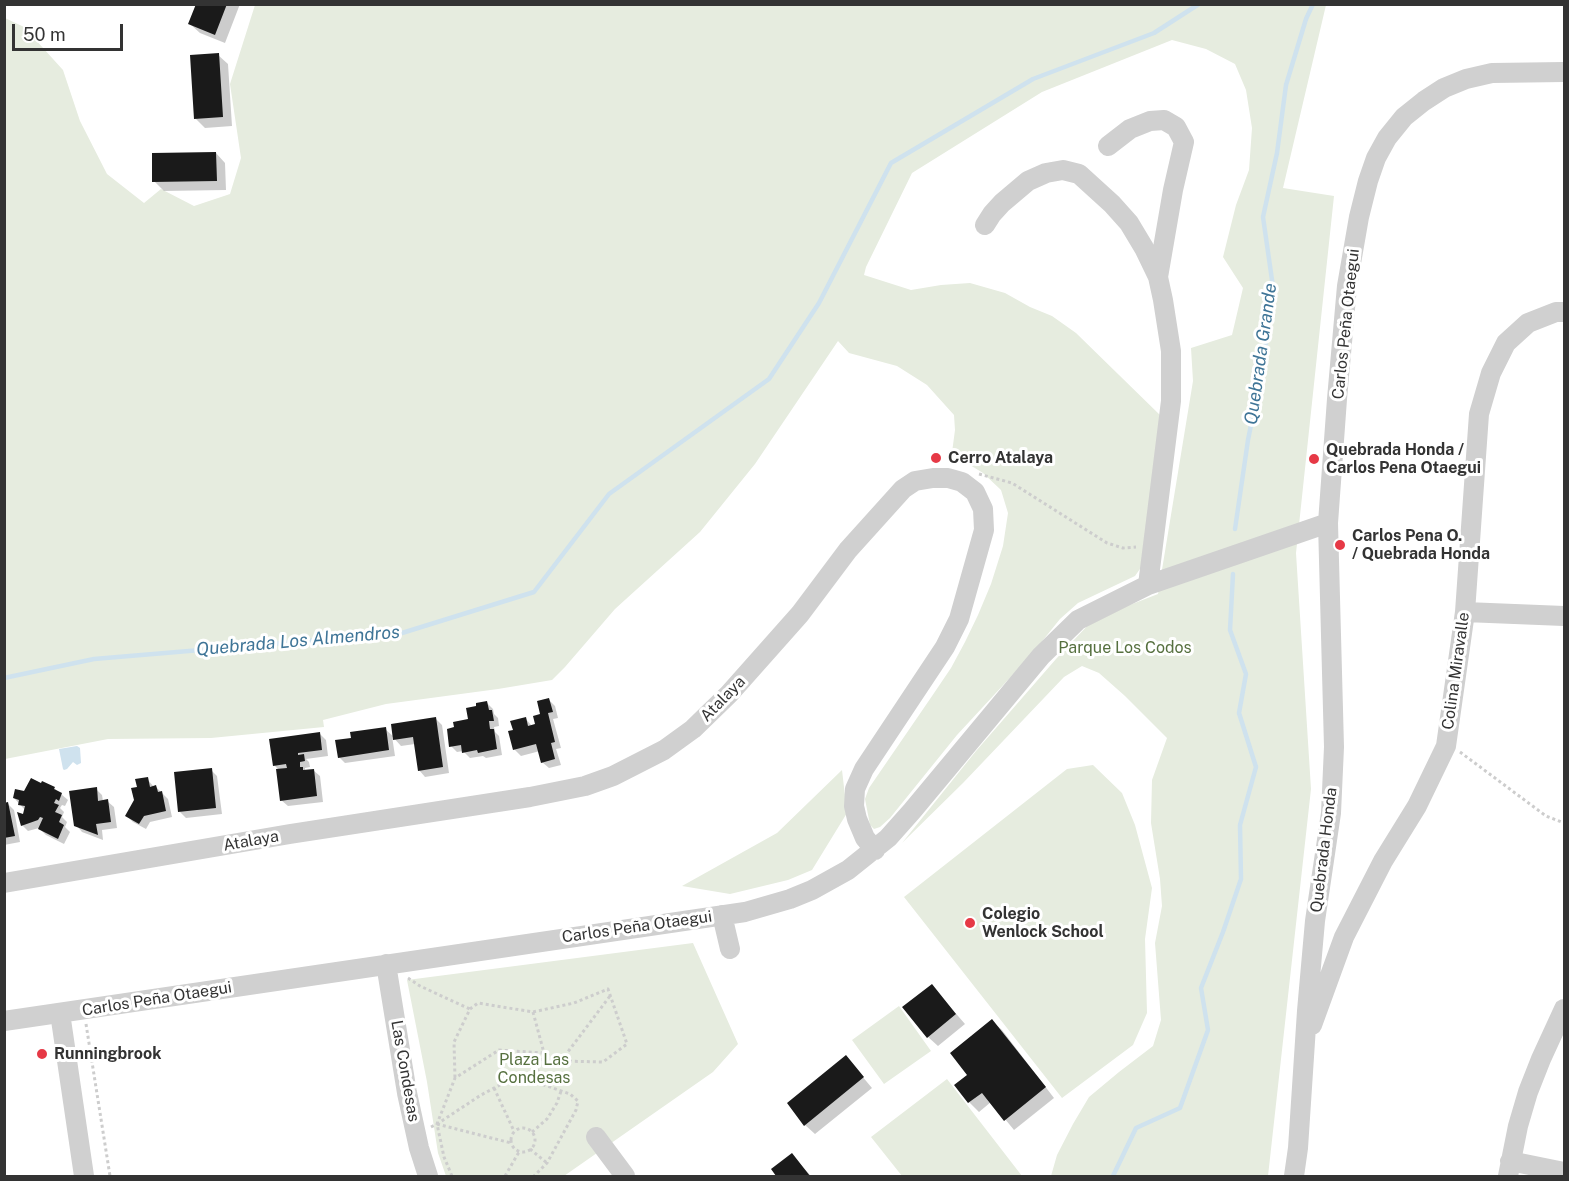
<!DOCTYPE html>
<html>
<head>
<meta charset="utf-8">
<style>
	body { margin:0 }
	#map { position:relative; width:1569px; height:1181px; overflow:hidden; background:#fff; font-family:"Public Sans",sans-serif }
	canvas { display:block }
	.frame { position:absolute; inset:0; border:6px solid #333; pointer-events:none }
	.scale { position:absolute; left:12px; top:24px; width:111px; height:27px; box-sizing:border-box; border:3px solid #333; border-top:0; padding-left:8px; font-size:18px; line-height:21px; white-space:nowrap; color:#333; -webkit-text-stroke:4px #fff; paint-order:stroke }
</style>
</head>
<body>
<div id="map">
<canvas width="1569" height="1181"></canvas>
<div class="frame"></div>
<div class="scale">50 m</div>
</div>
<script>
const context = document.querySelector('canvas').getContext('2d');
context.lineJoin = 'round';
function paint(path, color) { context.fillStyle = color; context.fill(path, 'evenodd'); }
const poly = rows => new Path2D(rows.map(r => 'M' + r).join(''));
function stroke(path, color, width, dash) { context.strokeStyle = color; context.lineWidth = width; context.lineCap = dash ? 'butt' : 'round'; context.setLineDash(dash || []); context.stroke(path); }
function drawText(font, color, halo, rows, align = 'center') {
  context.font = font + ' "Public Sans",sans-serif'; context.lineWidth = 6; context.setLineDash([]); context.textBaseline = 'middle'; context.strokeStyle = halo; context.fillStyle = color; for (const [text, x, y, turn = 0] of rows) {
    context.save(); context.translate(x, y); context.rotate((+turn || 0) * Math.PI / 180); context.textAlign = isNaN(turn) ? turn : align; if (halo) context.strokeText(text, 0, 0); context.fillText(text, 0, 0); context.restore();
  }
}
paint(poly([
	[255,5,1326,5,1283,188,1334,196,1296,553,1311,789,1268,1176,1051,1176,1057,1155,1073,1124,1089,1097,1119,1072,1153,1046,1161,1020,1155,943,1162,906,1160,879,1151,823,1152,780,1167,738,1125,696,1099,673,1082,666,1064,677,963,783,902,843,976,751,1056,659,1089,624,1122,608,1158,594,1193,381,1191,348,1232,335,1243,288,1223,257,1236,205,1249,170,1252,128,1246,90,1235,64,1206,49,1172,40,1042,92,912,173,866,267,864,275,911,290,941,285,970,283,1005,293,1030,307,1052,316,1076,333,1161,416,1142,566,1135,576,1078,603,1060,619,1031,655,957,735,890,818,880,827,874,829,870,825,865,799,869,788,930,699,951,668,965,642,978,615,991,584,1003,546,1008,513,1001,490,983,473,970,465,951,460,955,430,954,415,927,385,897,366,849,353,838,341,755,464,700,532,615,609,565,667,552,680,498,689,386,704,323,720,324,727,211,738,108,739,5,759,5,18,24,27,63,70,80,121,107,174,144,203,161,189,194,206,230,194,241,158,230,84],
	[1093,765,1122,793,1135,825,1152,888,1145,939,1147,1013,1133,1045,1062,1098,904,897,1067,769],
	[842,770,847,813,812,870,788,880,730,894,682,886,777,833],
	[693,943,738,1044,713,1072,564,1176,446,1176,438,1153,427,1082,407,980],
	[899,1006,931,1051,884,1084,852,1040],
	[947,1079,1022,1176,902,1176,871,1137]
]), '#e6ecdf');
paint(poly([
	[77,746,80,748,81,763,77,765,73,762,67,769,64,770,63,769,59,749]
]), '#cfe2ee');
paint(poly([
	[197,4,240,4,225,43,200,33,190,24],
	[218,55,228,64,232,126,205,128,195,118],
	[216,153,225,163,226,190,164,191,154,181],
	[549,700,555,706,558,718,553,719,561,748,556,749,561,765,549,768,542,762,540,751,521,756,515,750,510,732,515,731,525,718,532,726,536,725,542,716],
	[487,703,493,709,494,714,498,718,499,726,494,727,495,732,499,736,502,755,486,758,483,756,470,758,463,751,457,752,451,746,470,720],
	[435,718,442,725,449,773,425,777,419,770,415,744,401,746,392,736,395,756,345,763,339,757,352,739,385,729,395,738],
	[320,734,326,740,328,756,306,759,309,762,310,767,305,768,305,771,313,770,320,776,323,802,288,806,281,800,278,769,274,765],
	[211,770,217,776,222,814,186,818,180,812],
	[147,779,154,787,156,787,168,799,172,817,150,822,146,829,133,822,127,816,135,800,139,788],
	[54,788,68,800,65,806,62,805,60,808,64,812,62,817,67,822,65,827,70,832,64,844,46,835,39,828,28,831,22,825,25,810,14,798,25,793],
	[96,789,102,795,103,801,107,801,114,807,117,828,102,830,103,840,82,832,76,825],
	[4,804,8,804,14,810,20,842,4,845],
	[932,986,965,1024,938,1046,928,1037],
	[992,1021,1002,1030,1054,1098,1014,1130,991,1102,979,1112,969,1102],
	[846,1057,872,1088,815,1134,805,1125],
	[792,1155,801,1165,811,1176,778,1176,773,1170]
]), '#0003');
stroke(poly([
	[1235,529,1248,440,1263,365,1273,287,1263,217,1277,153,1286,85,1306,19,1313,4],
	[4,678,94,659,402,633,534,592,609,494,769,379,819,303,891,163,1033,79,1154,33,1199,4],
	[1113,1176,1136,1128,1180,1108,1208,1030,1201,988,1223,932,1241,879,1240,825,1256,767,1239,713,1246,674,1230,630,1233,574]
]), '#cfe2ee', 4.5);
paint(poly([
	[196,4,227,4,215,35,188,24],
	[219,53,223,117,194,119,190,55],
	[216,152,217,181,152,182,152,153],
	[549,698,553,712,548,713,555,742,551,743,555,759,541,763,536,744,513,750,508,731,513,730,510,721,526,717,528,726,535,724,533,716,540,714,537,701],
	[487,701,489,710,492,710,494,721,489,721,490,729,494,729,497,749,478,753,477,750,462,753,461,745,449,747,447,729,454,727,453,722,468,719,466,708,476,706,476,703],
	[436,717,443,767,418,771,413,737,393,740,391,724],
	[386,727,389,750,338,758,335,740,351,738,350,732],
	[320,732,322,750,298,753,298,755,304,754,305,761,300,762,300,767,303,767,303,770,314,769,317,796,280,801,276,769,287,768,286,764,273,766,269,739],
	[212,768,216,808,178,812,174,772],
	[148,777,150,787,156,785,158,792,162,791,166,811,144,816,139,824,125,816,134,800,131,788,137,787,135,779],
	[31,778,41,783,42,781,55,787,54,789,62,793,59,801,56,799,54,803,59,805,55,812,62,815,59,822,64,825,58,839,38,829,43,818,40,817,38,820,21,826,17,812,23,814,25,806,18,805,19,800,13,798,15,789,24,791],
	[97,787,98,801,108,799,111,822,96,824,98,835,74,826,69,791],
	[8,802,15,836,4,838,4,803],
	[932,984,956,1014,927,1038,902,1007],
	[992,1019,1046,1087,1004,1121,982,1093,968,1103,954,1085,967,1075,950,1053],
	[846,1055,864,1077,804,1126,787,1103],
	[792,1153,810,1176,776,1176,771,1169]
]), '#1a1a1a');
stroke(poly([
	[979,474,1012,483,1107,543,1123,548,1136,547],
	[1460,752,1546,816,1564,823],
	[408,978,420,986,470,1009],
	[533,1012,544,1053,534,1082],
	[86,1024,110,1176],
	[561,1061,610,996],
	[494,1088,514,1131],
	[437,1124,511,1143],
	[431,1127,437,1124,455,1078,499,1050,544,1053,561,1061,603,1062,627,1044,608,989,574,1003,533,1012,478,1003,470,1009,454,1042,455,1078],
	'511 1140a12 12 0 1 1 24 0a12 12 0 1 1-24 0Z',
	[532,1132,547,1119,557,1103,561,1091],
	[530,1149,547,1163],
	[452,1176,444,1157,437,1124,481,1095,513,1078,524,1078,570,1094,578,1101,576,1110,547,1163,534,1176],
	[505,1176,519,1152]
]), '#cdcdcd', 3, [3, 3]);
stroke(poly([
	[1108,146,1130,129,1150,121,1164,120,1176,127,1184,142,1173,190,1158,277],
	[985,225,992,214,1002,203,1028,181,1046,173,1063,170,1079,174,1112,204,1129,223,1144,248,1158,277,1163,300,1171,351,1171,401,1148,585],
	[1465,612,1564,616],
	[4,883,290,834,530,797,585,786,613,776,664,750,693,729,729,694,800,614,848,550,903,489,915,481,933,478,948,478,962,482,975,492,983,509,984,530,959,619,945,647,864,769,855,789,854,806,857,819,865,838,875,850],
	[722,915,730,949],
	[386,964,407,1093,419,1148,428,1176],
	[60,1013,84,1176],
	[4,1021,745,912,790,899,812,890,848,870,888,838,912,811,1041,656,1078,620,1148,585,1328,523],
	[1312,1025,1344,937,1383,861,1417,806,1446,746,1465,612,1479,414,1491,373,1506,343,1528,323,1556,312,1564,312],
	[596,1137,625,1176],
	[1510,1161,1564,1172],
	[1294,1176,1298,1148,1307,1011,1315,921,1331,813,1334,747,1328,523,1337,399,1347,286,1359,217,1368,181,1376,158,1387,138,1404,117,1424,101,1444,88,1466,79,1492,73,1564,72],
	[1508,1176,1518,1126,1528,1092,1541,1059,1564,1009]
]), '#d0d0d0', 20);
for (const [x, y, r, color] of [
	[936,458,6,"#e63946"],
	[1314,459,6,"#e63946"],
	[1340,545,6,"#e63946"],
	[970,923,6,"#e63946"],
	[42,1054,6,"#e63946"]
]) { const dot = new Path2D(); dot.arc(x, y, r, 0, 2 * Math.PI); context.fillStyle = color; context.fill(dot); stroke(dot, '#fff', 2); }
drawText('16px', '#333', '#fff', [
	["Carlos Peña Otaegui",1346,324,-84],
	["Colina Miravalle",1456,671,-82],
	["Atalaya",723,699,-46],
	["Atalaya",251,841,-10],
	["Quebrada Honda",1324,850,-83],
	["Carlos Peña Otaegui",637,927,-8],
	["Carlos Peña Otaegui",157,999,-9],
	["Las Condesas",405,1071,80]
]);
drawText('bold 16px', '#333', '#fff', [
	["Quebrada Honda /",1326,450],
	["Carlos Pena Otaegui",1326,468],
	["Cerro Atalaya",948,458],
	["Carlos Pena O.",1352,536],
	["/ Quebrada Honda",1352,554],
	["Colegio",982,914],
	["Wenlock School",982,932],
	["Runningbrook",54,1054]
], 'left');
drawText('16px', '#56703f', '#fff', [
	["Parque Los Codos",1125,648],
	["Plaza Las",534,1060],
	["Condesas",534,1078]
]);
drawText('italic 18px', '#3f7597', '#fff', [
	["Quebrada Grande",1261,354,-82],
	["Quebrada Los Almendros",298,641,-5]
]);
</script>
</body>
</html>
